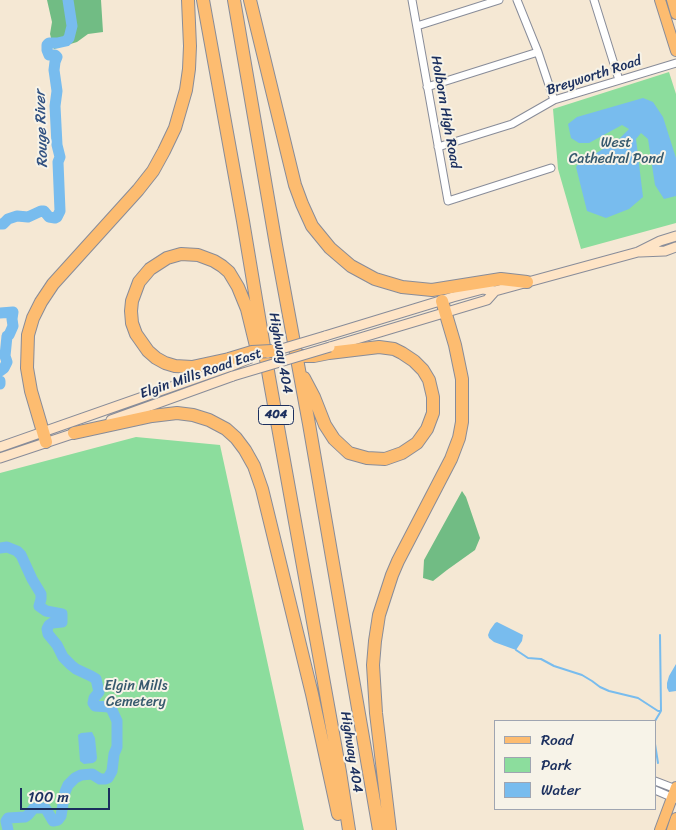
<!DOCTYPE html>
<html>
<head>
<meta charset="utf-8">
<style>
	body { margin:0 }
	#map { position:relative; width:676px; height:830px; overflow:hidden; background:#f5e8d4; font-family:Sriracha,sans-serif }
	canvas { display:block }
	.legend { position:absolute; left:494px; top:720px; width:162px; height:90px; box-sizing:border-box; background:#f7f3e8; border:1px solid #9fa5b1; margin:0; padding:6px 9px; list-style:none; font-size:15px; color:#1b2f5e }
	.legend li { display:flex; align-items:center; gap:10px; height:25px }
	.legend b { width:25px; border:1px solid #9fa5b1 }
	.scale { position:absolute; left:20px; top:788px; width:90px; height:22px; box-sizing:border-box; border:2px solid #1b2f5e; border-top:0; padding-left:6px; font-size:15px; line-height:18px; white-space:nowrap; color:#1b2f5e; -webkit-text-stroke:4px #f7f3e8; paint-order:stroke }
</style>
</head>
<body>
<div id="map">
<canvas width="676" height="830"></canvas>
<ul class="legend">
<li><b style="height:6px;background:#fdbc70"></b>Road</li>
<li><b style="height:14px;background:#8cdd9d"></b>Park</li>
<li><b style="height:14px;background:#78bcee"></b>Water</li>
</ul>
<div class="scale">100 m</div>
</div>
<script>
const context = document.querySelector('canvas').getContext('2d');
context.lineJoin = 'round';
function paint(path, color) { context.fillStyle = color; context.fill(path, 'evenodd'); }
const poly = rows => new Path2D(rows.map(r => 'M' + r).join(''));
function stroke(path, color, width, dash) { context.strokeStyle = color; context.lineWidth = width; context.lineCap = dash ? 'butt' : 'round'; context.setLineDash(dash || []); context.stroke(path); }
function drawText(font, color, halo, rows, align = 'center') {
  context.font = font + ' Sriracha,sans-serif'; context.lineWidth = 4; context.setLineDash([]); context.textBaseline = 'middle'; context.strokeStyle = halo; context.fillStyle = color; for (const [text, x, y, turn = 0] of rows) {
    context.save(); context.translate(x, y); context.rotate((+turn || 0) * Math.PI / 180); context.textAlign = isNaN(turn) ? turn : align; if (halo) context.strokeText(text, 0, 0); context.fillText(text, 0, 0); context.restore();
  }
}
paint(poly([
	[669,72,676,94,676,223,581,249,558,169,553,109],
	[136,437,220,445,304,830,0,830,0,473]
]), '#8cdd9d');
paint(poly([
	[47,0,101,0,103,32,88,34,77,42,54,49,50,34,52,22],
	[462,491,466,497,480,538,475,550,447,570,433,581,423,578,424,560]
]), '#71bc84');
paint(poly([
	[643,98,653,102,663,117,676,158,676,196,664,199,655,185,648,139,641,133,636,139,643,197,629,209,606,218,587,211,576,167,578,164,618,140,629,129,622,125,589,143,579,143,571,138,568,124,577,117],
	[497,622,523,635,522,641,516,650,494,642,489,638,488,635,490,630,495,623],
	[676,664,676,691,669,692,667,688,667,683,669,676],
	[92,732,95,738,97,758,96,761,93,763,84,764,80,761,78,735,81,733]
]), '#78bcee');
stroke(poly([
	[516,650,528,658,541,659,554,666,582,675,592,681,600,687,609,691,638,698,658,711,661,711],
	[655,721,661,711,660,635],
	[655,744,658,763]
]), '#78bcee', 2);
stroke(poly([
	[0,224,3,224,8,219,17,216,28,217,41,211,44,211,49,217,55,218,57,217,60,211,58,162,60,157,57,145,55,106,57,91,54,70,55,62,57,57,55,55,49,55,47,50,47,45,49,43,57,43,66,41,69,38,72,26,68,0],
	[0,313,13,312,12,319,13,326,9,335,7,336,5,356,7,362,4,368,0,371],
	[0,381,0,384],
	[0,548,7,547,17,551,21,555,32,579,41,594,41,599,39,606,46,611,62,614,62,622,52,623,49,625,47,629,48,634,57,645,63,657,71,665,76,669,91,676,96,679,99,692,94,698,93,703,95,706,109,707,112,710,117,721,117,747,114,754,112,771,108,778,105,779,100,779,92,774,81,775,75,778,68,785,65,792,61,816,58,820,53,821,46,809,44,808,34,808,28,815,25,817,8,818,6,821,8,830]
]), '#78bcee', 11);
const minor = poly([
	[412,0,448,201,551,168],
	[517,0,538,52,554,100],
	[594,0,619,80],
	[417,26,499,0],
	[427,87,538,52],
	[438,147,512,124,554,100,676,63],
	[655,781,676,789],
	[655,790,676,799]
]);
const secondary = poly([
	[640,252,665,251,676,247],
	[325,336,453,297,483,289,495,291,638,252,660,241,676,236],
	[330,347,487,300,495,291],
	[111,420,233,376],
	[0,447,231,366],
	[0,458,78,432]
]);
const primary = poly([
	[660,0,676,51],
	[672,0,676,14],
	[660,830,676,787],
	[672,830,676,818]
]);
const motorway = poly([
	[203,0,243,221,269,377,340,772,349,830],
	[234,0,276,245,309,424,379,830],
	[250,0,295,185,302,204,312,226,330,248,351,266,375,279,402,287,432,290,501,279,527,282],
	[302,356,314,356,329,353,379,347,394,349,402,353,414,361,423,370,429,380,433,397,433,413,427,429,417,443,402,453,385,459,367,458,349,453,334,439,325,425,314,397,304,378],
	[229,359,192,367,175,366,165,363,156,358,148,351,136,334,132,323,131,311,132,301,139,282,150,269,167,258,181,254,198,255,214,261,222,266,229,272,238,287,247,309,257,350],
	[74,433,152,416,177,413,193,415,209,420,226,429,236,438,245,450,254,466,262,489,312,694,338,814],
	[46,442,31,391,27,368,28,335,33,318,41,302,53,284,138,190,153,171,164,151,175,128,186,90,189,69,190,46,188,0],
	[390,830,376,713,373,665,375,641,379,615,392,575,398,561,451,459,459,438,462,422,462,379,455,345,442,301]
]);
stroke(minor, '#888c99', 9);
stroke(secondary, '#888c99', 11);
stroke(primary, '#888c99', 12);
stroke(motorway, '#888c99', 14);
stroke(minor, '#fff', 7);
stroke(secondary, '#fee4c6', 9);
stroke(primary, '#fdbc70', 10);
stroke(motorway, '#fdbc70', 12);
const secondaryBridge = poly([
	[268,353,325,336],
	[231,366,251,358],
	[233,376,330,347]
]);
const motorwayBridge = poly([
	[229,359,252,352,272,351]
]);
stroke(secondaryBridge, '#888c99', 11, []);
stroke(motorwayBridge, '#888c99', 14, []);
stroke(secondaryBridge, '#fee4c6', 9);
stroke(motorwayBridge, '#fdbc70', 12);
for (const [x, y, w] of [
	[276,415,35]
]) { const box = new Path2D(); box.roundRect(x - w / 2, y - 9.5, w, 19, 4); context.fillStyle = '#f7f3e8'; context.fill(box); stroke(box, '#1b2f5e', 1); }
drawText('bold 12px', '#1b2f5e', null, [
	["404",276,415]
]);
drawText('14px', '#1b2f5e', '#f7f3e8', [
	["Breyworth Road",594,76,-18],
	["Holborn High Road",445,112,80],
	["Highway 404",280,353,80],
	["Elgin Mills Road East",201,374,-19],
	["Highway 404",351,752,81]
]);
drawText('14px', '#375a6e', '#f7f3e8', [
	["West",616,143],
	["Cathedral Pond",616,159],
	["Elgin Mills",136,686],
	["Cemetery",136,702]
]);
drawText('italic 15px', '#325282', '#f7f3e8', [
	["Rouge River",42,129,-92]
]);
</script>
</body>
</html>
